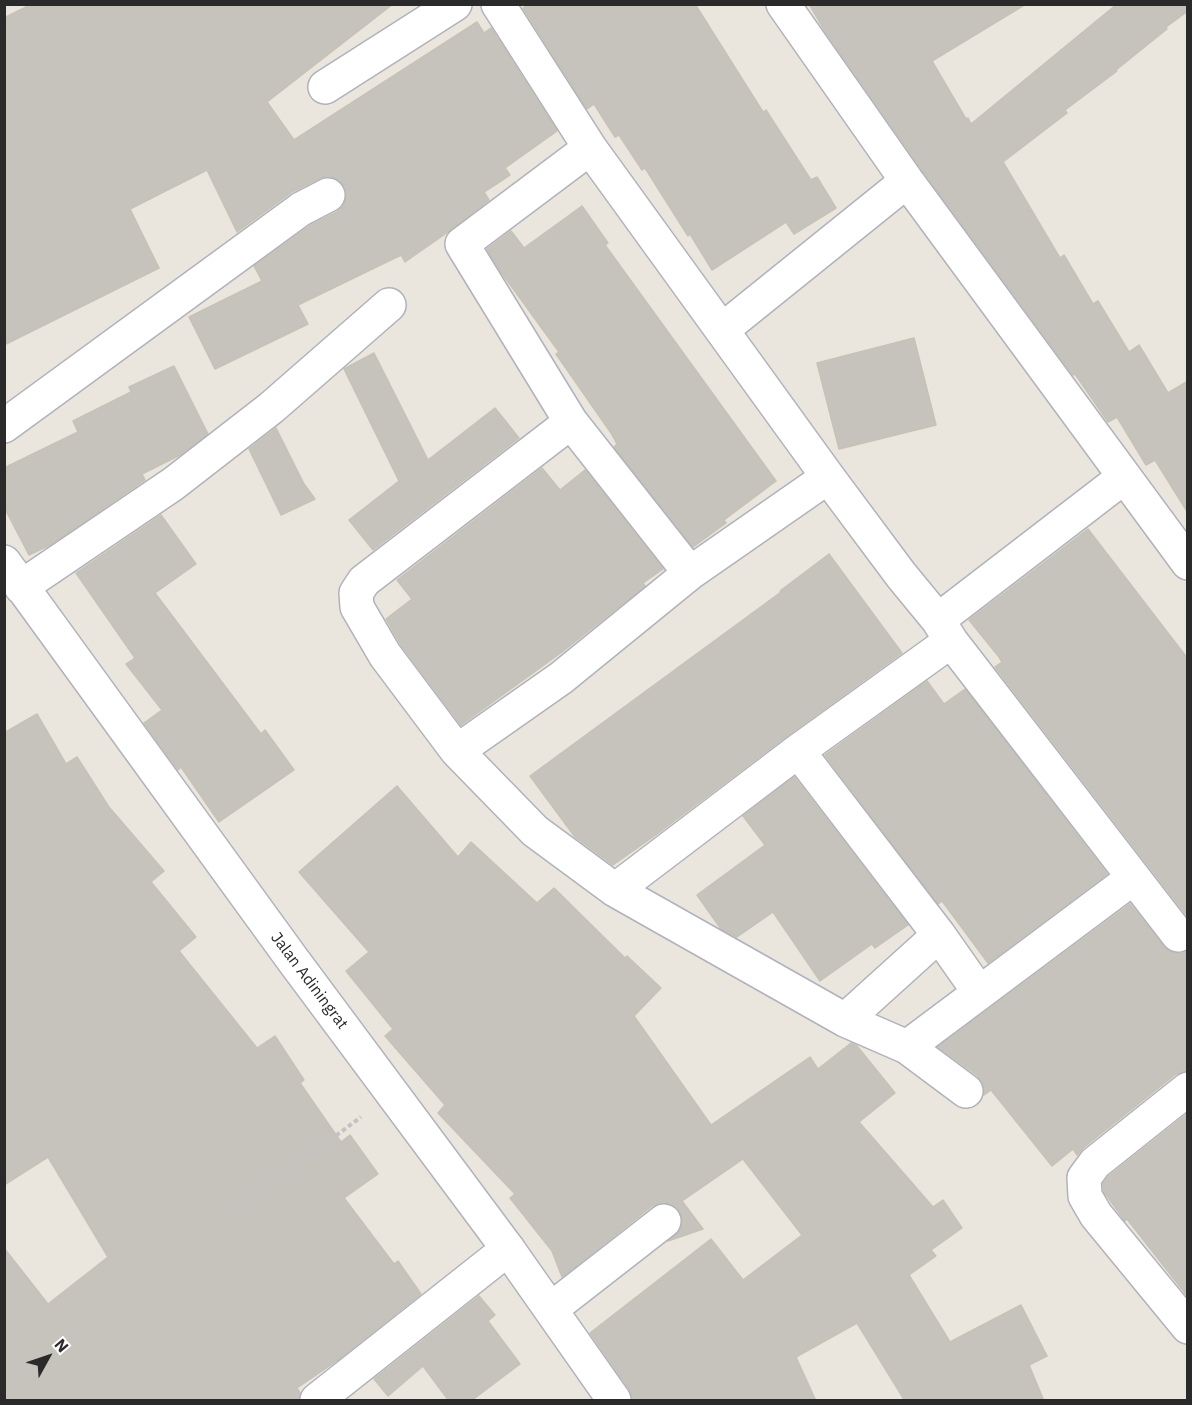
<!DOCTYPE html>
<html>
<head>
<meta charset="utf-8">
<style>
	body { margin:0 }
	#map { position:relative; width:1192px; height:1405px; overflow:hidden; background:#ebe6dd; font-family:"IBM Plex Sans",sans-serif }
	canvas { display:block }
	.frame { position:absolute; inset:0; border:6px solid #2a2a2a; pointer-events:none }
	.north { position:absolute; left:18px; top:1327px; width:60px; height:60px; -webkit-text-stroke:4px #fff; paint-order:stroke; rotate:50deg; font-size:16px; font-weight:700; line-height:24px; text-align:center; color:#2a2a2a }
	.north::after { content:''; display:block; margin:auto; width:21px; height:27px; background:#2a2a2a; clip-path:polygon(50% 0,100% 100%,50% 72%,0 100%) }
</style>
</head>
<body>
<div id="map">
<canvas width="1192" height="1405"></canvas>
<div class="frame"></div>
<div class="north">N</div>
</div>
<script>
const context = document.querySelector('canvas').getContext('2d');
context.lineJoin = 'round';
function paint(path, color) { context.fillStyle = color; context.fill(path, 'evenodd'); }
const poly = rows => new Path2D(rows.map(r => 'M' + r).join(''));
function stroke(path, color, width, dash) { context.strokeStyle = color; context.lineWidth = width; context.lineCap = dash ? 'butt' : 'round'; context.setLineDash(dash || []); context.stroke(path); }
function drawText(font, color, halo, rows, align = 'center') {
  context.font = font + ' "IBM Plex Sans",sans-serif'; context.lineWidth = 4.5; context.setLineDash([]); context.textBaseline = 'middle'; context.strokeStyle = halo; context.fillStyle = color; for (const [text, x, y, turn = 0] of rows) {
    context.save(); context.translate(x, y); context.rotate((+turn || 0) * Math.PI / 180); context.textAlign = isNaN(turn) ? turn : align; if (halo) context.strokeText(text, 0, 0); context.fillText(text, 0, 0); context.restore();
  }
}
const building = poly([
	[32,4,393,4,267,102,294,140,477,22,484,33,491,28,557,131,505,168,510,175,484,192,489,200,448,232,405,262,401,255,298,305,308,324,215,369,189,317,262,281,254,266,311,225,337,212,343,206,347,195,345,187,339,180,329,176,320,178,292,192,237,232,207,170,130,209,159,268,4,345,4,18,32,4],
	[529,4,695,4,763,112,766,110,811,180,817,177,836,208,794,234,786,222,712,270,690,234,688,236,645,168,642,170,619,135,615,137,594,104,587,109,523,8,529,4],
	[809,4,1026,4,932,61,966,119,968,118,971,124,1117,4,1188,4,1188,11,1166,27,1167,29,1116,70,1117,71,1065,110,1067,113,1003,162,1060,258,1064,255,1093,304,1098,301,1129,352,1139,345,1168,393,1188,381,1188,513,1155,460,1146,465,1117,417,1108,422,1075,374,1073,375,922,170,824,30,809,4],
	[582,206,608,243,605,245,776,481,724,520,726,523,693,547,614,447,617,444,611,433,556,354,559,352,501,272,487,249,511,231,524,248,582,206],
	[914,338,936,425,839,449,817,363,914,338],
	[374,353,428,460,495,408,519,438,373,550,349,520,399,481,344,369,374,353],
	[174,366,208,434,180,455,142,474,145,480,52,544,29,555,4,507,4,468,78,432,73,421,131,392,129,387,174,366],
	[276,428,304,484,315,499,281,515,249,449,276,428],
	[542,468,560,490,585,470,663,569,643,583,645,586,562,652,461,725,401,645,386,619,412,599,397,580,542,468],
	[161,515,196,564,155,593,261,734,265,730,294,770,219,822,181,767,178,770,144,723,162,710,126,664,135,658,76,573,161,515],
	[1088,529,1188,659,1188,917,995,667,1002,662,999,657,969,620,1088,529],
	[829,554,902,653,787,736,657,834,613,865,575,837,530,776,781,592,780,591,829,554],
	[927,681,944,704,965,689,1107,874,988,963,942,901,938,904,825,755,927,681],
	[37,714,66,764,77,757,109,807,164,871,151,882,196,937,179,951,257,1048,275,1036,304,1080,300,1083,341,1142,350,1135,378,1174,344,1198,394,1264,398,1261,421,1294,338,1360,297,1388,300,1393,299,1401,4,1401,4,1248,48,1304,108,1257,48,1157,4,1185,4,733,37,714],
	[794,777,908,925,875,948,872,944,820,981,773,912,737,937,721,929,697,895,765,845,743,816,794,777],
	[397,786,458,857,471,842,537,903,554,888,625,958,627,956,661,988,634,1016,711,1125,810,1057,818,1069,851,1043,857,1046,895,1093,859,1122,933,1207,943,1200,962,1228,931,1250,936,1256,909,1275,950,1342,1021,1305,1047,1356,1029,1365,1044,1401,905,1401,857,1323,796,1357,816,1401,634,1401,629,1389,590,1333,711,1239,743,1280,802,1235,743,1159,682,1201,703,1229,668,1241,681,1229,682,1218,678,1209,672,1204,661,1203,652,1206,562,1277,552,1251,510,1198,515,1194,438,1113,445,1105,385,1036,393,1029,346,971,369,952,299,872,397,786],
	[1130,904,1164,947,1171,952,1180,954,1188,951,1188,1071,1176,1074,1083,1148,1077,1155,1073,1149,1052,1166,991,1090,984,1095,983,1084,978,1076,938,1047,1130,904],
	[1188,1113,1188,1297,1127,1219,1125,1221,1104,1192,1103,1184,1109,1176,1188,1113],
	[479,1296,495,1315,488,1321,520,1364,471,1401,449,1401,423,1366,388,1396,374,1379,479,1296]
]);
paint(building, '#c6c3bc');
stroke(building, '#c6c2b6', 1.5);
const street = poly([
	[498,4,590,148,828,477,901,575,938,620,951,641,1178,935],
	[783,4,907,181,1188,563],
	[325,87,455,4],
	[590,148,462,244,571,422,690,573],
	[722,330,907,181],
	[571,422,364,581,356,593,357,607,385,655,457,751,535,831,615,890,845,1020,907,1047,966,1091],
	[4,426,301,209,328,195],
	[21,587,173,484,271,408,389,305],
	[938,620,1124,477],
	[457,751,561,678,690,573,828,477],
	[798,751,939,935,979,992],
	[615,890,798,751,951,641],
	[845,1020,939,935],
	[907,1047,1133,878],
	[1188,1089,1095,1163,1084,1178,1085,1196,1096,1215,1188,1327],
	[551,1309,664,1221],
	[317,1400,508,1249]
]);
const secondary = poly([
	[4,562,293,960,508,1249,614,1400]
]);
stroke(street, '#b0b2bc', 36);
stroke(secondary, '#b0b2bc', 36);
stroke(poly([
	[234,1212,361,1117]
]), '#c3c3c3', 4, [4.5, 3]);
stroke(street, '#fff', 33);
stroke(secondary, '#fff', 33);
drawText('16px', '#2a2a2a', '#fff', [
	["Jalan Adiningrat",309,981,53]
]);
</script>
</body>
</html>
